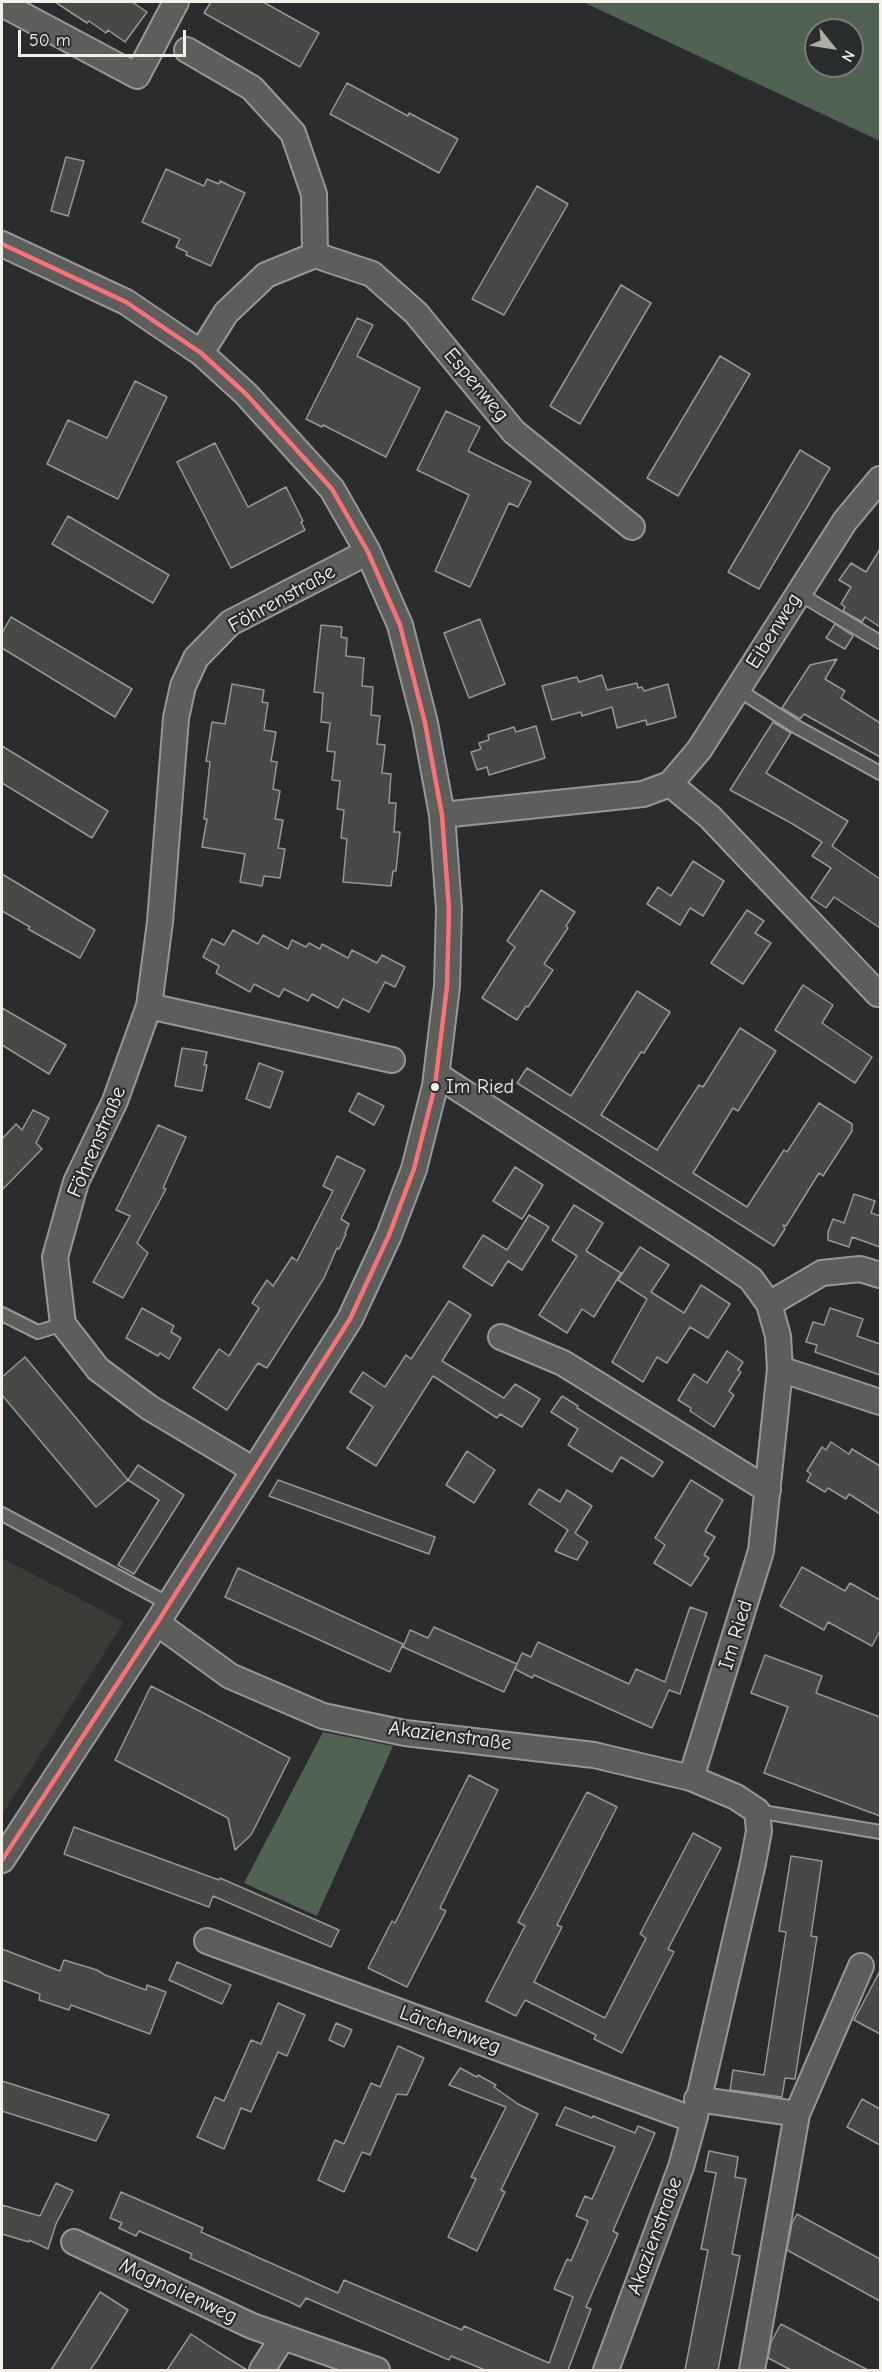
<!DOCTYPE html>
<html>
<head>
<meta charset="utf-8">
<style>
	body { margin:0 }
	#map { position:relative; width:882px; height:2372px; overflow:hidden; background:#2b2c2d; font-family:"Comic Neue",sans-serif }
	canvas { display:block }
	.frame { position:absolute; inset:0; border:3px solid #f4f1e8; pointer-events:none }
	.north { position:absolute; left:804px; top:18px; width:60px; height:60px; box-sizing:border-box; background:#2a2d2e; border:2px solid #7b7b78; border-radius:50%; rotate:120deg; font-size:16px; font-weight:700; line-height:24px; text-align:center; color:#f4f1e8 }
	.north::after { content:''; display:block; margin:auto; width:21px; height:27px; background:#aeaca7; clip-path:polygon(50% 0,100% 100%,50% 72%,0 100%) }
	.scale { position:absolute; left:18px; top:30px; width:168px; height:27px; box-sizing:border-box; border:3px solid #f4f1e8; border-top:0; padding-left:8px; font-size:18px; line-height:21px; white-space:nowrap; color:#f4f1e8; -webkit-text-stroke:4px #2a2d2e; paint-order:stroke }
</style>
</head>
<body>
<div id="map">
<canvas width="882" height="2372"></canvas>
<div class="frame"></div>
<div class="north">N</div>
<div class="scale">50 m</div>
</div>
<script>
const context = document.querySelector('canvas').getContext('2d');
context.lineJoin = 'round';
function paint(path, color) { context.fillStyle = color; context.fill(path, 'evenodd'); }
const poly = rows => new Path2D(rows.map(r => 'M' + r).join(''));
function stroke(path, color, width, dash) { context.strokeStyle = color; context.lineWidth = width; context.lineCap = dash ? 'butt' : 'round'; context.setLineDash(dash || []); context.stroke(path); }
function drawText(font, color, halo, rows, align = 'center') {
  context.font = font + ' "Comic Neue",sans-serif'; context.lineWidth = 4.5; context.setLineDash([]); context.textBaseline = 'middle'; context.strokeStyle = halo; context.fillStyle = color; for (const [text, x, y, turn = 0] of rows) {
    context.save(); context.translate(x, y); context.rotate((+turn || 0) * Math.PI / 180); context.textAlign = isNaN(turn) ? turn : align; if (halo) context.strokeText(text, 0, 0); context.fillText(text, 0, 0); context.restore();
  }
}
paint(poly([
	[2,1558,124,1622,2,1815]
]), '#3b3b37');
paint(poly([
	[583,2,880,2,880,141],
	[816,30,852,30,852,66,816,66],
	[323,1732,393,1746,317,1916,244,1883]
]), '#506250');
const building = poly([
	[55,2,132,2,147,12,125,42,108,30,106,33,89,21,87,23,55,2],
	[211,2,263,2,319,33,300,67,204,13,211,2],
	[347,83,408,116,409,113,458,139,439,173,330,114,347,83],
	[66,157,84,161,68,216,51,211,66,157],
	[166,169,204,186,207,179,219,184,220,181,245,193,211,266,186,255,187,252,176,247,180,239,142,222,166,169],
	[537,186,568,204,504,315,472,299,537,186],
	[621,285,651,303,580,424,550,406,621,285],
	[357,318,373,325,357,356,420,388,386,457,323,425,322,427,306,419,357,318],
	[720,356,750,374,678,496,647,478,720,356],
	[135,381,167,397,118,499,47,464,68,420,107,438,135,381],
	[446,411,480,427,468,451,531,482,518,507,509,503,470,587,435,571,469,495,417,470,446,411],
	[215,443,248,507,286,487,303,521,301,522,305,530,231,568,177,462,215,443],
	[800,450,830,468,759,589,728,572,800,450],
	[68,516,169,575,153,603,52,544,68,516],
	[880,549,880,627,865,617,862,622,843,611,845,607,841,604,851,587,839,580,851,563,866,572,880,549],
	[11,617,132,689,115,717,2,648,2,633,11,617],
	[480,619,505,684,469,698,444,633,480,619],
	[835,624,853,636,845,649,826,638,835,624],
	[321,625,342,627,341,637,347,638,346,656,364,658,362,686,373,687,371,715,380,716,377,744,385,745,382,773,391,774,389,803,396,803,394,832,400,832,396,871,393,871,391,886,343,882,347,839,341,838,344,810,337,809,340,781,332,780,335,752,327,751,330,723,321,722,323,693,314,692,321,625],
	[837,659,825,679,845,691,841,698,880,723,880,757,804,714,800,719,782,708,810,665,837,659],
	[602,675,607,690,637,683,638,688,642,687,644,691,668,684,676,717,647,725,646,720,617,728,612,707,582,716,581,712,552,720,542,686,572,678,577,677,579,682,602,675],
	[232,684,264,690,262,702,268,703,264,730,276,732,271,761,277,762,273,789,280,791,275,819,283,820,278,848,285,849,280,878,264,876,262,886,240,882,245,854,202,847,207,819,204,819,210,762,206,761,212,722,225,724,232,684],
	[773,722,791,733,766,773,848,821,832,846,880,879,880,928,834,897,826,908,811,898,831,868,812,856,822,842,791,823,730,790,773,722],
	[536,726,545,758,489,775,487,767,477,770,471,752,481,749,479,743,489,740,488,735,514,727,516,732,536,726],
	[2,746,108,811,92,838,2,783,2,746],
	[693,861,724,881,703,916,690,908,680,925,647,904,658,887,671,896,693,861],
	[2,874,95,930,80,958,28,929,30,927,2,911,2,874],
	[541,890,575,912,566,926,568,928,544,964,553,970,528,1007,526,1006,517,1020,482,998,515,947,507,941,541,890],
	[747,910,764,921,755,933,771,943,743,984,711,963,747,910],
	[233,930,258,944,263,935,288,949,292,940,306,947,309,943,320,949,322,944,348,958,352,950,377,963,382,955,405,967,395,987,385,982,369,1012,343,999,338,1008,312,994,308,1001,284,989,279,997,254,984,250,992,216,973,219,966,203,957,212,939,224,945,233,930],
	[803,985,833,1005,822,1023,872,1057,855,1083,775,1030,803,985],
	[637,991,670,1012,644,1053,641,1052,601,1115,657,1150,699,1085,703,1087,740,1028,776,1051,738,1111,733,1108,693,1173,747,1207,784,1150,787,1152,819,1103,852,1124,852,1131,823,1176,819,1173,786,1226,783,1225,785,1229,774,1246,517,1083,527,1068,571,1096,637,991],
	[2,1008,66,1045,49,1074,2,1045,2,1008],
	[182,1048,207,1052,204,1065,207,1065,202,1091,175,1086,182,1048],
	[259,1063,283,1072,270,1108,246,1099,259,1063],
	[358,1093,384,1106,374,1125,349,1111,358,1093],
	[33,1110,49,1118,36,1143,42,1149,2,1190,2,1139,16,1124,22,1130,33,1110],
	[158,1125,186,1137,163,1188,166,1189,137,1243,148,1253,123,1298,93,1282,130,1216,116,1210,158,1125],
	[337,1156,365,1170,341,1219,349,1224,345,1233,346,1234,339,1249,337,1248,324,1278,267,1368,258,1363,227,1410,193,1388,219,1349,229,1356,259,1308,252,1303,267,1280,273,1286,292,1257,297,1261,333,1191,323,1186,337,1156],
	[515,1167,543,1185,522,1219,493,1201,515,1167],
	[854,1194,875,1201,871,1213,880,1216,880,1247,852,1237,849,1247,828,1240,828,1232,833,1219,844,1223,854,1194],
	[574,1205,603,1223,586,1251,621,1273,594,1317,582,1309,567,1333,539,1315,577,1256,552,1240,574,1205],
	[529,1215,549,1227,522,1270,508,1261,492,1286,463,1267,483,1235,507,1250,529,1215],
	[640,1247,669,1265,651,1292,684,1313,701,1285,730,1304,708,1338,690,1327,667,1363,657,1357,643,1382,612,1362,647,1299,618,1280,640,1247],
	[449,1301,471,1315,442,1361,504,1398,515,1384,540,1399,522,1427,500,1414,497,1418,433,1376,376,1466,347,1448,373,1407,350,1392,363,1372,385,1387,406,1355,411,1359,449,1301],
	[142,1308,174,1326,171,1332,181,1338,169,1359,160,1353,158,1356,126,1338,142,1308],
	[830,1308,863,1319,857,1336,880,1344,880,1375,815,1352,817,1345,806,1342,813,1322,824,1325,830,1308],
	[727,1351,743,1362,738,1370,741,1372,729,1391,734,1395,714,1427,690,1411,691,1408,678,1400,694,1374,707,1383,727,1351],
	[25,1357,128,1480,96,1507,2,1395,2,1377,25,1357],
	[562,1396,578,1406,577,1408,663,1462,653,1477,621,1457,612,1472,568,1445,578,1429,551,1412,562,1396],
	[831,1442,849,1454,852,1449,880,1466,880,1514,849,1494,846,1499,828,1488,825,1492,807,1481,811,1474,807,1471,822,1447,826,1450,831,1442],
	[467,1451,495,1470,474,1503,446,1485,467,1451],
	[138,1465,184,1495,134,1574,118,1565,159,1500,128,1480,138,1465],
	[278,1480,435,1537,429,1554,269,1496,278,1480],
	[691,1480,723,1500,705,1531,715,1537,704,1555,709,1558,691,1586,654,1563,665,1545,655,1538,691,1480],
	[539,1489,560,1502,567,1490,592,1506,575,1533,588,1542,577,1560,555,1551,568,1530,529,1504,539,1489],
	[802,1567,845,1591,850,1583,880,1600,880,1631,872,1646,828,1622,824,1630,780,1606,802,1567],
	[238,1568,403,1644,390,1672,225,1597,238,1568],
	[690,1607,707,1613,680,1694,669,1690,652,1728,534,1675,532,1678,515,1669,522,1653,531,1657,538,1642,629,1684,636,1669,665,1682,690,1607],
	[434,1627,517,1664,504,1692,403,1647,410,1630,428,1638,434,1627],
	[765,1655,822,1676,816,1693,880,1717,880,1816,764,1773,788,1707,751,1693,765,1655],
	[151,1686,290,1758,251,1835,235,1850,228,1818,115,1760,151,1686],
	[469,1775,498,1790,440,1908,446,1911,407,1987,368,1968,392,1921,395,1923,469,1775],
	[587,1792,617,1807,557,1925,562,1927,534,1982,605,2018,646,1938,640,1934,693,1833,721,1848,668,1949,674,1952,622,2053,594,2039,596,2035,525,2000,516,2016,486,2001,525,1926,518,1922,587,1792],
	[74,1827,219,1880,220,1878,339,1930,331,1947,213,1896,209,1907,64,1854,74,1827],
	[791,1856,822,1861,811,1936,817,1937,795,2079,785,2078,782,2097,730,2090,733,2070,764,2075,786,1932,779,1931,791,1856],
	[2,1949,60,1971,64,1960,97,1970,105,1975,146,1990,147,1985,166,1992,150,2034,71,2005,69,2010,39,2000,40,1994,2,1980,2,1949],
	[177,1962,231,1985,222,2004,169,1980,177,1962],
	[880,1971,880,2034,854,2020,880,1971],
	[278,2003,305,2015,287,2056,278,2052,251,2112,241,2108,224,2149,197,2137,215,2097,224,2101,251,2040,261,2044,278,2003],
	[336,2023,352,2030,344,2047,329,2040,336,2023],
	[398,2046,424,2058,407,2095,397,2094,370,2155,362,2152,344,2192,318,2180,335,2140,344,2144,371,2083,380,2087,398,2046],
	[460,2068,477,2077,478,2075,496,2085,494,2087,518,2104,538,2114,501,2190,505,2192,477,2251,448,2237,476,2179,471,2177,506,2107,449,2085,460,2068],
	[2,2081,68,2102,109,2115,96,2141,2,2111,2,2081],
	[862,2099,880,2109,880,2145,847,2127,862,2099],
	[565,2107,592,2118,593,2116,635,2133,638,2126,655,2133,613,2231,618,2234,586,2307,591,2309,568,2370,485,2370,451,2356,449,2360,306,2298,300,2307,290,2302,190,2258,192,2254,139,2231,136,2236,119,2228,122,2223,110,2218,121,2192,203,2228,201,2232,338,2293,344,2280,462,2330,464,2326,549,2363,573,2297,554,2289,567,2259,571,2261,588,2221,576,2216,585,2196,592,2199,615,2147,556,2125,565,2107],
	[709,2151,738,2157,735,2177,746,2179,732,2254,740,2256,718,2370,685,2370,708,2250,701,2249,716,2173,705,2171,709,2151],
	[56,2183,73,2191,56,2224,48,2249,29,2240,29,2242,2,2234,2,2205,40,2216,56,2183],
	[797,2214,880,2259,880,2301,787,2250,792,2223,797,2214],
	[100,2292,128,2310,97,2360,90,2370,51,2370,100,2292],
	[781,2324,833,2352,868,2370,791,2370,768,2358,771,2342,781,2324],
	[191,2334,218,2352,247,2370,167,2370,191,2334]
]);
paint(building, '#494846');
stroke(building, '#979796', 1.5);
const service = poly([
	[798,593,880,642],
	[737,689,795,726,880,773],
	[2,1314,38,1332,63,1324],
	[2,1514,169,1604],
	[757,1811,880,1832]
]);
const minor = poly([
	[2,4,137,76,176,2],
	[187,50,252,88,293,133,314,194,315,255,266,275,226,313,201,353],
	[2,244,126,302,201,353,246,394,332,489,368,552,400,625,425,723,442,815,449,909,447,986,435,1086,414,1169,389,1235,350,1319,157,1623,2,1860],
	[315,255,372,274,416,313,514,432,632,527],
	[670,784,710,817,878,994],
	[442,815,643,794,670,784,699,750,845,521,880,479],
	[149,1006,392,1060],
	[437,1075,704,1247,751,1279,769,1304,778,1336,780,1369,761,1551,691,1778],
	[769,1304,822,1273,860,1269,880,1275],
	[501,1337,563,1363,768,1490],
	[780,1369,880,1402],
	[254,1470,150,1408,98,1369,63,1324,55,1257,76,1182,115,1101,149,1006,160,922,176,718,183,686,196,658,230,623,368,552],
	[157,1623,230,1676,323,1716,405,1733,594,1755,691,1778,736,1797,757,1811,759,1831,753,1863,694,2120,681,2167,606,2370],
	[207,1941,694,2120],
	[697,2099,797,2114],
	[74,2242,252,2326,377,2370],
	[262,2370,283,2337],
	[752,2370,797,2114,861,1966]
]);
stroke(service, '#979796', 16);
stroke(minor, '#979796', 28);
stroke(service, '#5d5d5c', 12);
stroke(minor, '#5d5d5c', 24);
stroke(poly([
	[2,244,126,302,201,353,246,394,332,489,368,552,400,625,425,723,442,815,449,909,447,986,435,1086,414,1169,389,1235,350,1319,157,1623,2,1860]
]), '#fa7176', 4.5);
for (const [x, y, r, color] of [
	[435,1087,5,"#f4f1e8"]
]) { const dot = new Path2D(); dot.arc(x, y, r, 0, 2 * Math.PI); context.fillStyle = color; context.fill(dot); stroke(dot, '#2a2d2e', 2); }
drawText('20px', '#f4f1e8', '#2a2d2e', [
	["Im Ried",446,1087]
], 'left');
drawText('21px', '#f4f1e8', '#2a2d2e', [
	["Espenweg",476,385,50],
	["Föhrenstraße",282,599,-29],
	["Eibenweg",774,631,-58],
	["Föhrenstraße",97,1142,-67],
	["Im Ried",736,1635,-73],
	["Akazienstraße",450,1736,7],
	["Lärchenweg",450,2030,20],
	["Akazienstraße",655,2236,-70],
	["Magnolienweg",178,2291,25]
]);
</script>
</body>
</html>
